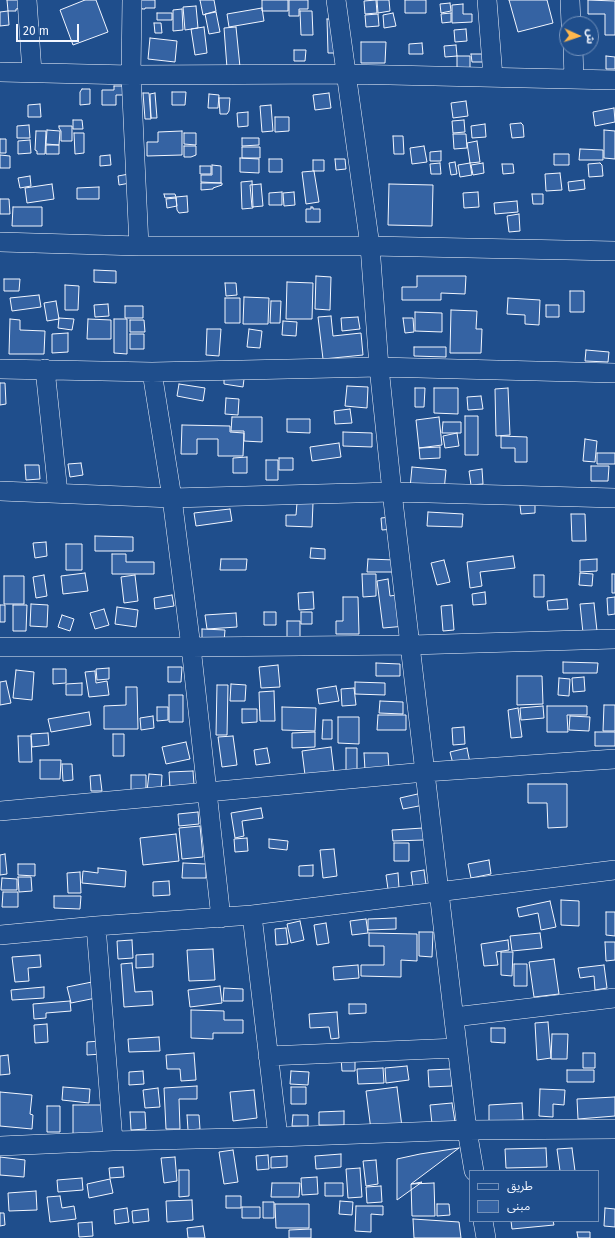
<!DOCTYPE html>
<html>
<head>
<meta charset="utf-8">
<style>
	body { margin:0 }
	#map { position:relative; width:615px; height:1238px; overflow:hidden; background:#1f4e8c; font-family:"Fira Sans","Noto Sans Arabic",sans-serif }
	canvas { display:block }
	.legend { position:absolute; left:469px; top:1170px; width:130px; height:52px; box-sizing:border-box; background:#1f4e8c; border:1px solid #7391ba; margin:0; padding:5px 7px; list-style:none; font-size:12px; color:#f2f6ff }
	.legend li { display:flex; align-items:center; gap:8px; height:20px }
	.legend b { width:20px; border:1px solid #7391ba }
	.north { position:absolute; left:559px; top:16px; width:40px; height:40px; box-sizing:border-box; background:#1f4e8c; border:1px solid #7391ba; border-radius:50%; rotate:93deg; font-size:11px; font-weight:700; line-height:16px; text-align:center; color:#f2f6ff }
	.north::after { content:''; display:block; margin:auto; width:14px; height:18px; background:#ffb74d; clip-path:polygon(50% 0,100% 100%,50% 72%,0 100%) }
	.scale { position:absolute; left:16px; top:24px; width:63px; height:18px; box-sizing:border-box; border:2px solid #f2f6ff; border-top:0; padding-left:5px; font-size:12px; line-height:14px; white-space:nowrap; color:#f2f6ff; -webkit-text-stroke:3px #1f4e8c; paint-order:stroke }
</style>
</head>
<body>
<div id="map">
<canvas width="615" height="1238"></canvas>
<ul class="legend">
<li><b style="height:5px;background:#1f4e8c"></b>طريق</li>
<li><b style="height:11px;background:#3563a3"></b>مبنى</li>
</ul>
<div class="north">ش</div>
<div class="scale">20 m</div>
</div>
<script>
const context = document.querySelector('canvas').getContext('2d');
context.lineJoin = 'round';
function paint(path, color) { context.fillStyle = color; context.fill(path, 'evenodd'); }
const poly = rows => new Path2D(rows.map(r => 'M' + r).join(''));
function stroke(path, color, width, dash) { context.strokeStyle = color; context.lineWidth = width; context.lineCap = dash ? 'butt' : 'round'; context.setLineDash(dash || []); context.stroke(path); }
const building = poly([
	[7,0,22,0,22,8,16,9,16,11,8,11,7,0],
	[85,0,96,0,108,32,73,45,60,10,85,0],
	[136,0,155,0,155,8,145,8,145,9,142,9,142,8,136,8,136,0],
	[200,0,214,0,216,11,203,15,200,0],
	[262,0,288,0,288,11,262,11,262,0],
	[289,0,308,0,308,9,299,9,299,16,289,16,289,0],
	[376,0,377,13,365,14,364,1,376,0],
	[377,0,389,0,390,11,378,13,377,0],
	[405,0,426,0,426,13,405,13,405,0],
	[509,0,547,0,553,23,518,32,509,0],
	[588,0,615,1,615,35,605,35,605,14,588,14,588,0],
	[450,3,451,11,441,13,440,4,450,3],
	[463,4,463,14,472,14,472,22,452,23,452,5,463,4],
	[196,6,198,28,185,30,183,7,196,6],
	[262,8,264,21,229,27,227,14,262,8],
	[182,9,183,30,173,31,173,10,182,9],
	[8,11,9,25,0,26,0,12,8,11],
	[300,11,312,11,313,35,301,35,300,11],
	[216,12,220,32,209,34,205,14,216,12],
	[157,13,172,13,172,20,157,20,157,13],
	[393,13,396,26,384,28,383,15,393,13],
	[451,13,451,22,442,23,441,14,451,13],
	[378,14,379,26,366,27,365,15,378,14],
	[327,19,335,19,336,53,328,53,327,19],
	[154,23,161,23,162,33,155,33,154,23],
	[204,27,207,53,195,55,191,29,204,27],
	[236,27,240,67,227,68,224,28,236,27],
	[466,29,467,41,455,42,454,30,466,29],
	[150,38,177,41,175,62,148,59,150,38],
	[361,42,386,42,385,63,361,63,361,42],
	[422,43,423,54,409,54,409,44,422,43],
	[456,45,457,56,445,57,444,46,456,45],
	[294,50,306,50,305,61,294,61,294,50],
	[471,54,484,54,484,62,472,62,471,54],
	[457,56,470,56,470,72,457,72,457,56],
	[606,56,615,57,615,69,606,69,606,56],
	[114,86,124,86,124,95,116,95,116,105,102,105,102,90,114,90,114,86],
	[82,89,90,89,90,104,80,105,80,92,82,89],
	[172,92,186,92,185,105,172,105,172,92],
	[143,93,149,93,151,119,145,119,143,93],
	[155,93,157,118,151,118,150,94,155,93],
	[329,93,331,108,315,110,313,95,329,93],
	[209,94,219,95,218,108,208,108,209,94],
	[219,98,230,98,229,111,227,114,220,114,219,98],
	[466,101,468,116,453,118,451,103,466,101],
	[40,104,41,117,28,117,28,105,40,104],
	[271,105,273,131,262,132,260,106,271,105],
	[614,108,615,122,595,126,593,112,614,108],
	[248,112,248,126,238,127,237,113,248,112],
	[275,117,289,117,289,131,275,132,275,117],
	[73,120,82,120,83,129,73,129,73,120],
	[464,120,465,132,453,133,452,121,464,120],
	[521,123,523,125,524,137,512,138,510,124,521,123],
	[485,124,486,137,472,138,471,126,485,124],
	[29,125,30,138,17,138,17,126,29,125],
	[59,126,72,126,72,141,61,141,61,131,59,128,59,126],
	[47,130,60,131,59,145,46,144,47,130],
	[604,130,615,131,615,159,604,158,604,130],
	[36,131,46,131,45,154,37,154,37,151,35,150,36,131],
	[182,131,182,155,147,156,147,142,158,142,158,132,182,131],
	[74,133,84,133,84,153,75,154,74,133],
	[184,133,196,133,196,145,184,144,184,133],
	[453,134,466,134,467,148,454,149,453,134],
	[393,136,403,136,404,154,394,154,393,136],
	[242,138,259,138,259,145,242,146,242,138],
	[0,139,6,139,6,153,0,153,0,139],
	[30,140,31,153,18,154,18,141,30,140],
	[477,141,480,162,470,163,467,143,477,141],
	[46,145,59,145,59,154,46,154,46,145],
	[184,146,196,146,196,155,191,157,184,157,184,146],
	[424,146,427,162,412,164,410,148,424,146],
	[242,147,260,147,260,158,242,158,242,147],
	[580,149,603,150,603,160,579,160,580,149],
	[441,151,441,161,430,161,430,152,441,151],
	[554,154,569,154,569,165,554,165,554,154],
	[0,155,10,156,10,168,0,168,0,155],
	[110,155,111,165,100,166,100,156,110,155],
	[240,158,259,159,259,173,240,172,240,158],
	[269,159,282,159,282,172,269,172,269,159],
	[335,159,345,159,346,169,336,170,335,159],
	[313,160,324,160,324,171,313,171,313,160],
	[455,162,457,174,451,175,449,163,455,162],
	[440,163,441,174,431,174,430,164,440,163],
	[470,163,472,175,460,177,458,165,470,163],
	[483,163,484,173,473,175,471,165,483,163],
	[600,163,602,165,603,176,589,177,588,164,600,163],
	[502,164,513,164,514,173,503,174,502,164],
	[212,165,221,166,221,183,201,182,201,175,212,175,212,165],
	[200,166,211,166,211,174,200,174,200,166],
	[314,171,319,202,306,204,302,172,314,171],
	[560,173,562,190,546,191,545,174,560,173],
	[129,174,130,183,119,185,118,176,129,174],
	[30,176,31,186,20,188,18,178,30,176],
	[584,180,585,189,569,191,568,182,584,180],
	[252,181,253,208,242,209,241,182,252,181],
	[201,183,222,183,222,185,213,188,213,189,201,190,201,183],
	[52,184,54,199,27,203,25,188,52,184],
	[261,184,263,206,252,207,250,185,261,184],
	[389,184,433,185,432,226,388,225,389,184],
	[99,187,99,199,77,199,77,188,99,187],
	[282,192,282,205,269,205,269,193,282,192],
	[294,192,295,205,284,206,283,193,294,192],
	[478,192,479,207,464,208,463,193,478,192],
	[164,194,175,194,176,197,165,198,164,194],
	[532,194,543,194,543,204,533,204,532,194],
	[187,196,188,212,179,213,177,210,176,197,187,196],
	[176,198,177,206,167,208,166,199,176,198],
	[0,199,9,199,10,214,0,214,0,199],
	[517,201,518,212,495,214,494,203,517,201],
	[13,207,42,207,42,226,12,226,13,207],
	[311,207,313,207,313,209,320,209,320,222,306,222,306,209,311,209,311,207],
	[519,214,520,231,509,232,507,216,519,214],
	[94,270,116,271,116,283,94,282,94,270],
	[316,276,331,277,330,310,315,309,316,276],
	[417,276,466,276,465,294,441,293,441,300,402,300,402,287,417,287,417,276],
	[4,279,20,279,19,291,4,291,4,279],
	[287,282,313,283,312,319,286,319,287,282],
	[225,283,236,283,237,295,226,296,225,283],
	[65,285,79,286,78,310,65,310,65,285],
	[570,291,584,291,584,312,570,312,570,291],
	[39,295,41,307,12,311,10,298,39,295],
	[244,297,269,298,268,324,243,324,244,297],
	[225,298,240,298,240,323,225,323,225,298],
	[508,298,540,300,539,325,525,324,525,315,507,314,508,298],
	[56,301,59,319,47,321,44,303,56,301],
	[271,301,281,301,280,323,270,323,271,301],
	[108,304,109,316,95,317,94,305,108,304],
	[546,305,559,305,559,317,546,317,546,305],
	[125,306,143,306,143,318,125,318,125,306],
	[451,310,477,311,476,329,482,329,481,353,450,353,451,310],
	[415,312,442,313,442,332,415,331,415,312],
	[331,316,333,336,361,333,363,355,323,359,318,317,331,316],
	[358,317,360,329,342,331,341,318,358,317],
	[59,318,74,319,72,330,58,328,59,318],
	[403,318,413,318,414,332,405,333,403,318],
	[10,319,20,320,20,330,45,331,44,354,9,354,10,319],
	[88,319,111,320,111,339,87,339,88,319],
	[114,319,127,319,127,354,114,353,114,319],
	[130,320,144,320,145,332,130,332,130,320],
	[283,321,297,322,296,336,282,335,283,321],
	[207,329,221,329,219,356,206,355,207,329],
	[249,329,262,331,260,348,247,347,249,329],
	[68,333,68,352,52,353,52,334,68,333],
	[130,334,144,334,144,349,130,349,130,334],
	[414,347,446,347,446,357,414,356,414,347],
	[586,350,609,352,608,362,585,361,586,350],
	[224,377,244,379,243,387,224,384,224,377],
	[0,383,5,383,6,404,0,405,0,383],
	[179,384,205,388,203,401,177,396,179,384],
	[347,386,368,387,367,408,345,406,347,386],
	[415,388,425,388,424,407,415,407,415,388],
	[434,388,458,388,458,414,434,413,434,388],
	[508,388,510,435,496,436,495,389,508,388],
	[481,396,483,409,468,410,467,397,481,396],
	[226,398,239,399,238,415,225,414,226,398],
	[350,409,352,423,335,424,334,411,350,409],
	[465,416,478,416,478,455,465,455,465,416],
	[232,417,262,417,262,442,244,441,244,431,231,431,232,417],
	[439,417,442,445,419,448,416,420,439,417],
	[287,419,310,419,310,433,287,432,287,419],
	[443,422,461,422,461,433,442,433,443,422],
	[182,425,230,426,230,432,244,433,243,456,218,456,218,439,197,439,197,454,181,454,182,425],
	[343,432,372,433,372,447,343,446,343,432],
	[457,433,459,446,445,448,443,436,457,433],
	[501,436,527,437,527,462,515,462,515,448,501,448,501,436],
	[585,439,597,441,595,462,583,461,585,439],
	[339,443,341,457,312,461,310,447,339,443],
	[440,447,440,458,420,459,419,448,440,447],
	[597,453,615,453,615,464,597,464,597,453],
	[247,457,247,473,233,473,233,458,247,457],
	[279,458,293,458,293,470,279,470,279,458],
	[266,460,278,460,278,480,266,480,266,460],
	[81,463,83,475,70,477,68,464,81,463],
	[25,465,39,465,40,479,26,480,25,465],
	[591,466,609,466,608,481,591,481,591,466],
	[412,467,446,470,444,491,410,488,412,467],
	[482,469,483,484,471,485,469,471,482,469],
	[297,503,313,503,312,527,286,526,286,515,296,515,297,503],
	[520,505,535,505,535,513,521,514,520,505],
	[230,509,232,521,196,526,194,513,230,509],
	[428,512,463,514,462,527,427,526,428,512],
	[571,514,585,514,586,541,572,541,571,514],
	[391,517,393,529,382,530,381,518,391,517],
	[95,536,133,537,133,551,95,551,95,536],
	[46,542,47,556,35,558,33,543,46,542],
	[66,544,82,544,82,570,66,570,66,544],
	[311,548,325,549,325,559,310,558,311,548],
	[112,554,126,554,126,562,154,562,154,574,112,574,112,554],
	[513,556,515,568,480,572,482,586,470,588,467,562,513,556],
	[221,559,247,559,246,570,220,570,221,559],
	[368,559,395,560,395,572,367,572,368,559],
	[597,559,597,571,580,572,580,560,597,559],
	[444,560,450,582,437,585,431,563,444,560],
	[85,573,88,591,63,594,61,576,85,573],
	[580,573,593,574,592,586,579,585,580,573],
	[362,574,376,574,376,596,363,597,362,574],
	[612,574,615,574,615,593,612,593,612,574],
	[44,575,47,596,36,598,33,577,44,575],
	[135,575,138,601,124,603,121,577,135,575],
	[534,575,544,575,544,597,534,597,534,575],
	[4,576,24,576,24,604,4,604,4,576],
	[388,579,390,596,402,594,406,626,383,628,377,581,388,579],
	[313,592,314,609,299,610,298,593,313,592],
	[485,592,486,604,473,605,472,594,485,592],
	[172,595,174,606,155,609,154,598,172,595],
	[343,597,358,597,359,634,336,634,336,621,343,621,343,597],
	[615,597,615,614,608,615,607,598,615,597],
	[567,599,568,609,548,610,547,601,567,599],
	[594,603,597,631,583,633,580,604,594,603],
	[31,604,48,605,47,627,30,626,31,604],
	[0,605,5,605,5,622,0,622,0,605],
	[13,605,27,605,26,631,13,631,13,605],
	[452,605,454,630,443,631,441,606,452,605],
	[117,607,138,610,136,627,115,624,117,607],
	[104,609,109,625,95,629,90,613,104,609],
	[264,612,276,612,276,625,264,625,264,612],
	[301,612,312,612,312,624,301,624,301,612],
	[236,613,237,627,207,629,205,615,236,613],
	[62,615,74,619,70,631,58,627,62,615],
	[287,621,300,621,300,643,287,642,287,621],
	[202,629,225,630,224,642,202,641,202,629],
	[563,662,598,663,597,673,563,673,563,662],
	[376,663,400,664,400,676,376,676,376,663],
	[278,665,280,687,261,688,259,667,278,665],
	[168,667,182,667,181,682,168,682,168,667],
	[109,668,109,679,97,680,96,669,109,668],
	[53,669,66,669,66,683,53,684,53,669],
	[16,670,34,672,32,700,13,698,16,670],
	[95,671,96,683,107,681,109,695,89,697,85,672,95,671],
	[517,676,542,676,543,704,517,705,517,676],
	[584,677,585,691,573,692,572,678,584,677],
	[559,678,570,679,569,696,558,695,559,678],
	[6,681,11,703,0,705,0,682,6,681],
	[355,682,385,683,385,695,355,694,355,682],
	[82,683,82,695,66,695,66,684,82,683],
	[231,684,246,685,245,701,230,701,231,684],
	[217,685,228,685,227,735,216,735,217,685],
	[336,686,339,701,319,704,317,689,336,686],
	[126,687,137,687,138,729,104,729,104,706,126,705,126,687],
	[354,688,356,705,342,706,341,689,354,688],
	[274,691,275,721,260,721,259,692,274,691],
	[169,695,183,695,183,722,169,722,169,695],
	[380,701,403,702,403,714,379,713,380,701],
	[604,705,615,705,615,731,603,731,604,705],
	[543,706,544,718,521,720,520,708,543,706],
	[547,706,587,706,587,715,567,715,568,732,547,732,547,706],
	[157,707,168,707,168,720,157,721,157,707],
	[282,707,316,708,315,731,282,730,282,707],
	[518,708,522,737,511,738,508,710,518,708],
	[242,709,257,709,257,722,242,723,242,709],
	[89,712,91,725,51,732,48,719,89,712],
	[378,715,406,715,406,730,377,730,378,715],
	[153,716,154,728,141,730,140,718,153,716],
	[570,716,590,717,589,731,569,730,570,716],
	[338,717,359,717,359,744,338,743,338,717],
	[323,720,332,720,332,739,322,739,323,720],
	[464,727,465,744,453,745,452,728,464,727],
	[315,732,315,747,292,748,292,733,315,732],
	[595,732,615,732,615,746,595,746,595,732],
	[48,733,49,745,32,747,31,734,48,733],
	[113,734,124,734,124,756,113,756,113,734],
	[18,736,31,736,32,762,19,762,18,736],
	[233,736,237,765,222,767,218,737,233,736],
	[186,742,190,759,166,764,162,747,186,742],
	[331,747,334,772,305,775,302,751,331,747],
	[267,748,270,763,256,765,254,750,267,748],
	[346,748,357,748,357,773,346,773,346,748],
	[467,748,471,768,455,772,450,752,467,748],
	[364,753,388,753,389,770,365,770,364,753],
	[40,760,61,760,60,779,40,779,40,760],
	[62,764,72,764,73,780,63,781,62,764],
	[193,771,194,785,170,788,169,772,193,771],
	[149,774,162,775,161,792,147,791,149,774],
	[100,775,102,791,91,791,90,776,100,775],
	[131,775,146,775,146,791,131,790,131,775],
	[528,784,567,784,567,827,548,828,547,803,528,803,528,784],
	[422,793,424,805,403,809,400,798,422,793],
	[261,808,263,818,242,821,244,836,235,838,231,813,261,808],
	[198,812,199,824,179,826,178,814,198,812],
	[200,826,203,857,182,859,179,828,200,826],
	[423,828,424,840,393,841,392,830,423,828],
	[176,834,179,861,143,865,140,838,176,834],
	[247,838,248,851,235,852,234,839,247,838],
	[269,839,288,841,287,850,269,848,269,839],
	[394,843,409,843,409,861,394,861,394,843],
	[334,849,337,876,323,878,320,850,334,849],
	[5,854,7,874,0,875,0,855,5,854],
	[489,860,491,874,471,878,468,864,489,860],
	[183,863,206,864,206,878,182,878,183,863],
	[18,864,35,864,35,876,18,875,18,864],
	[313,865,313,876,299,876,299,866,313,865],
	[98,868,126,871,125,887,82,883,83,871,98,873,98,868],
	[424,870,426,885,413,887,411,872,424,870],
	[80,872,81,893,68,893,67,873,80,872],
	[398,873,399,888,388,889,386,875,398,873],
	[18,877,31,877,32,891,19,892,18,877],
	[2,878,17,879,17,890,1,890,2,878],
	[169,881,170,895,153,896,153,882,169,881],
	[3,892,18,892,18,907,2,907,3,892],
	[54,896,81,896,80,909,54,908,54,896],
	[561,900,579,901,579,926,561,925,561,900],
	[550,901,556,927,541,930,538,913,519,917,517,908,550,901],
	[606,912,615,912,615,936,606,935,606,912],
	[396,918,396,929,368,930,368,919,396,918],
	[366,919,368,933,352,935,350,921,366,919],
	[300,921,304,940,291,943,287,924,300,921],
	[326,923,329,943,317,945,314,925,326,923],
	[286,928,288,944,276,945,275,929,286,928],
	[419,932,433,932,432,957,419,956,419,932],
	[369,933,417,934,417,961,401,960,401,977,361,976,361,965,384,965,384,946,369,946,369,933],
	[540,933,542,948,512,951,510,936,540,933],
	[132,940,133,958,118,959,117,941,132,940],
	[508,940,509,950,496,952,498,965,484,966,481,944,508,940],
	[605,942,615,942,615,960,606,961,605,942],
	[213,949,215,980,189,981,187,950,213,949],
	[501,952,513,952,512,976,501,975,501,952],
	[153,954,153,967,136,968,136,955,153,954],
	[40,955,41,967,28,968,29,981,15,982,12,957,40,955],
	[554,959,559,994,534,997,529,962,554,959],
	[132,963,135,992,152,991,153,1005,124,1007,121,964,132,963],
	[514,964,527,964,527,986,514,986,514,964],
	[358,965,359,978,334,980,333,967,358,965],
	[604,965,607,988,595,990,594,976,580,978,578,968,604,965],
	[92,982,96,998,71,1003,67,987,92,982],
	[220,986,222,1003,190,1007,188,990,220,986],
	[44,987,44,998,12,1000,11,990,44,987],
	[224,988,243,989,243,1001,223,1001,224,988],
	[70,1001,71,1011,46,1013,46,1018,34,1019,33,1004,70,1001],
	[349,1004,366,1004,366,1013,349,1014,349,1004],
	[191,1010,224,1011,224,1020,243,1020,243,1033,213,1033,213,1039,191,1038,191,1010],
	[337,1012,339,1038,331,1039,329,1027,310,1028,309,1014,337,1012],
	[548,1022,551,1058,537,1060,535,1023,548,1022],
	[47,1024,48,1042,35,1043,34,1025,47,1024],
	[491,1028,505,1028,505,1043,491,1042,491,1028],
	[552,1034,568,1034,567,1059,551,1059,552,1034],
	[159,1037,160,1051,129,1052,128,1039,159,1037],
	[100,1041,102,1054,87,1055,87,1042,100,1041],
	[194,1053,196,1080,181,1081,180,1069,167,1069,166,1055,194,1053],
	[583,1053,595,1053,595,1068,583,1068,583,1053],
	[8,1055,10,1074,0,1075,0,1056,8,1055],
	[341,1058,355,1058,355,1071,342,1071,341,1058],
	[407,1066,409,1080,386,1083,385,1068,407,1066],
	[383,1068,384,1083,358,1084,357,1069,383,1068],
	[451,1069,452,1086,429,1087,428,1070,451,1069],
	[567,1070,594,1070,594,1082,567,1082,567,1070],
	[143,1071,144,1084,129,1085,129,1072,143,1071],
	[291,1071,309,1072,308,1085,290,1084,291,1071],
	[197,1086,197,1099,179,1099,180,1129,166,1129,164,1088,197,1086],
	[63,1087,90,1089,89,1103,62,1100,63,1087],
	[291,1087,306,1087,306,1104,291,1104,291,1087],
	[397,1087,402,1127,371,1130,366,1091,397,1087],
	[158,1088,160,1107,145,1108,143,1090,158,1088],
	[540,1089,565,1090,564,1105,553,1104,553,1117,539,1116,540,1089],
	[254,1090,257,1118,233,1121,230,1092,254,1090],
	[0,1092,32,1095,30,1114,33,1115,32,1129,0,1126,0,1092],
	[615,1097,615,1116,578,1119,577,1099,615,1097],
	[452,1103,455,1122,432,1124,430,1105,452,1103],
	[522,1103,523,1120,489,1122,489,1105,522,1103],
	[73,1105,109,1105,109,1135,73,1135,73,1105],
	[47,1106,60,1106,60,1132,47,1132,47,1106],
	[344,1111,344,1125,319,1125,319,1112,344,1111],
	[130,1112,145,1112,146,1129,131,1130,130,1112],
	[187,1115,199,1115,200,1129,188,1130,187,1115],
	[293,1115,308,1115,308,1126,292,1126,293,1115],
	[459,1148,411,1184,422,1182,397,1200,397,1159,420,1154,459,1148],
	[546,1148,547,1167,506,1168,505,1149,546,1148],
	[572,1148,575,1171,560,1171,557,1149,572,1148],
	[233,1150,238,1182,224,1184,219,1152,233,1150],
	[341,1154,341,1167,316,1169,315,1156,341,1154],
	[268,1155,269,1169,257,1170,256,1156,268,1155],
	[287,1156,287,1167,271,1168,271,1157,287,1156],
	[0,1157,25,1160,24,1177,0,1175,0,1157],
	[175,1157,177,1181,164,1183,161,1158,175,1157],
	[376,1160,378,1184,366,1186,363,1161,376,1160],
	[123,1167,124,1177,110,1178,109,1168,123,1167],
	[360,1168,362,1197,348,1198,346,1169,360,1168],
	[179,1170,189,1170,189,1196,179,1197,179,1170],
	[317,1177,318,1194,302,1195,301,1178,317,1177],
	[82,1178,83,1190,58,1192,57,1180,82,1178],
	[110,1179,113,1193,89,1198,87,1184,110,1179],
	[272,1183,300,1183,299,1197,271,1197,272,1183],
	[325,1183,343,1183,343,1196,325,1196,325,1183],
	[434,1183,435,1216,412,1216,411,1184,434,1183],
	[381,1186,382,1202,367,1203,366,1187,381,1186],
	[36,1191,37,1210,9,1211,8,1193,36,1191],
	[60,1196,62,1208,74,1206,76,1219,50,1222,47,1197,60,1196],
	[226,1196,241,1196,241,1208,226,1208,226,1196],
	[192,1200,193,1220,167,1222,166,1201,192,1200],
	[340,1201,353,1202,352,1215,339,1214,340,1201],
	[263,1202,274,1202,274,1218,263,1218,263,1202],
	[275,1204,309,1204,309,1228,276,1228,275,1204],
	[437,1204,449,1204,450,1215,437,1216,437,1204],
	[356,1206,383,1206,383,1215,371,1214,371,1232,355,1231,356,1206],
	[242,1207,260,1207,260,1218,242,1218,242,1207],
	[127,1208,129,1222,115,1224,114,1210,127,1208],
	[605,1208,615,1209,615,1227,604,1226,605,1208],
	[148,1209,149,1221,133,1223,132,1211,148,1209],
	[0,1213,4,1213,5,1225,0,1226,0,1213],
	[413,1219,459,1222,461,1238,414,1238,413,1219],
	[511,1221,553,1221,554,1225,512,1229,511,1221],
	[92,1222,93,1236,79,1237,78,1223,92,1222],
	[203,1226,205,1238,188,1238,187,1228,203,1226],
	[311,1229,311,1238,289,1238,289,1230,311,1229],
	[577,1232,590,1232,590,1238,578,1238,577,1232]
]);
paint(building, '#3563a3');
stroke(building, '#f2f6ff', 1);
const street = poly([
	[27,0,32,72],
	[132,0,131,75,139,246],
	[336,0,370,246,379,367,392,492,467,1130,474,1171],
	[487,0,493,77],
	[570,0,571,24],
	[573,48,574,79],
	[0,72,131,75,345,74,615,80],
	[0,242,139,246,370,246,615,251],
	[0,369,152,372,379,367,615,373],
	[45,369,58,493],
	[152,372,172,498,191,647,221,918],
	[0,491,172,498,392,492,615,498],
	[0,647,191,647,411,645,615,639],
	[0,811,425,772,615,759],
	[252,915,278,1137],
	[96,926,113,1141],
	[0,935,96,926,252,915,615,870],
	[454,1017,615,998],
	[268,1056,457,1048],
	[0,1146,113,1141,278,1137,467,1130,615,1129],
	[483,1221,486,1238]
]);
stroke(street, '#f2f6ff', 20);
stroke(street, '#1f4e8c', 19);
</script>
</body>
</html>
